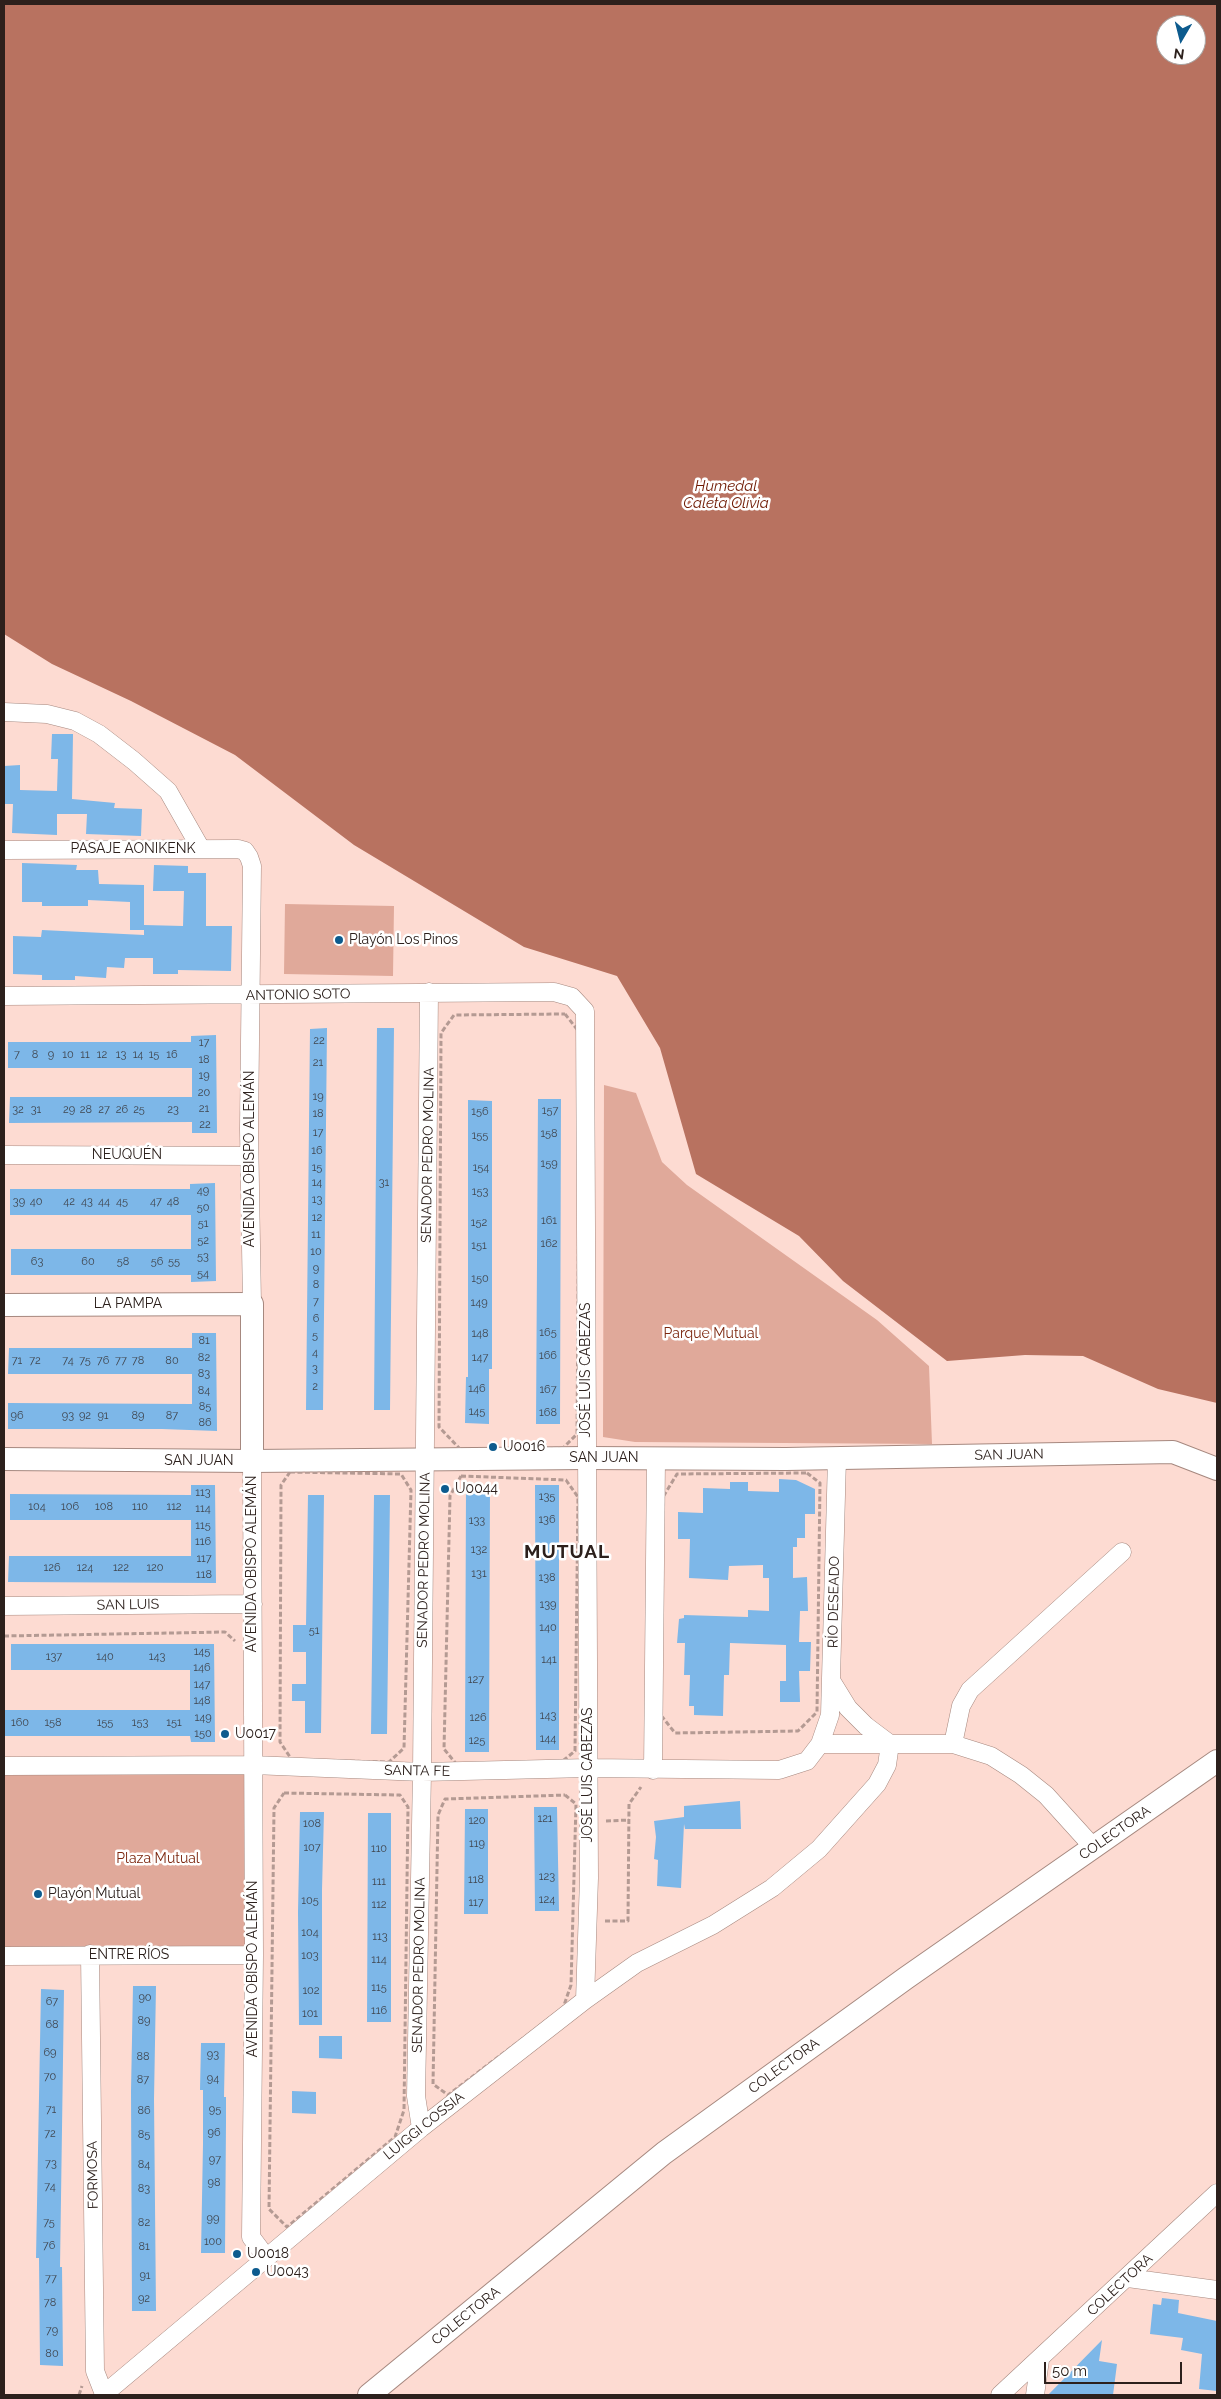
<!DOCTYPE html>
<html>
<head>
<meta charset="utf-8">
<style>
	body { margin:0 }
	#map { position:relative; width:1221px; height:2399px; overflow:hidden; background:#fddbd2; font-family:Raleway,sans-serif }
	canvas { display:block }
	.frame { position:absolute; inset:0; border:5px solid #2c201c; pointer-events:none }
	.north { position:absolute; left:1156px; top:15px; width:50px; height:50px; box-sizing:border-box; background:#fff; border:1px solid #aba6a4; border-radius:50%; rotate:188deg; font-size:14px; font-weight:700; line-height:20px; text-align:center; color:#2c201c }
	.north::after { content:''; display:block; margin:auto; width:18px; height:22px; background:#0d5b8e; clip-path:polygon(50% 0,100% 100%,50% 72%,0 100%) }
	.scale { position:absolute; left:1044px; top:2362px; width:138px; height:22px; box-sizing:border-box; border:2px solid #2c201c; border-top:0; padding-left:6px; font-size:15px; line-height:18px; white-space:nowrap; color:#2c201c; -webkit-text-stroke:4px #fff; paint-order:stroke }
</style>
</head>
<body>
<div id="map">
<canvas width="1221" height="2399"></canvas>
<div class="frame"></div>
<div class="north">N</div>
<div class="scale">50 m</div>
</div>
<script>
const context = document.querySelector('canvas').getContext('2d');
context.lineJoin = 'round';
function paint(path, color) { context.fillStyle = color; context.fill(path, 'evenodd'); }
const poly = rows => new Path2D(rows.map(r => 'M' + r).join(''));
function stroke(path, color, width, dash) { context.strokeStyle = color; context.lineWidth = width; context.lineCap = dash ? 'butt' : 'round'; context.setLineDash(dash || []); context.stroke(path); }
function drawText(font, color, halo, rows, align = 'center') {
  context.font = font + ' Raleway,sans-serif'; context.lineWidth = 5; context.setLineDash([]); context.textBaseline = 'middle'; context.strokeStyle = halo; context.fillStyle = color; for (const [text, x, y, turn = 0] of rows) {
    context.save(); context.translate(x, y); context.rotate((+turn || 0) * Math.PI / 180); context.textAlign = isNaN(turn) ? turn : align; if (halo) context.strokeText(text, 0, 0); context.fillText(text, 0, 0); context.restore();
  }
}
paint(poly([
	[285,904,394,906,393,976,284,974],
	[604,1085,636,1093,662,1162,687,1185,877,1320,929,1366,932,1444,635,1442,603,1437],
	[253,1765,254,1955,4,1956,4,1766]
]), '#e0a99a');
paint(poly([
	[4,4,1217,4,1217,1403,1158,1389,1083,1356,1025,1355,947,1361,843,1281,799,1236,696,1174,660,1048,617,976,524,947,354,845,235,755,131,701,52,664,4,634],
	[1166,25,1196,25,1196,55,1166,55]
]), '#b87260');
paint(poly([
	[52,734,73,734,72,799,115,803,114,808,142,809,141,836,86,834,87,814,57,814,57,835,12,833,13,804,4,804,4,766,20,765,20,790,57,791,58,759,51,759],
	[22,863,77,865,76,870,98,870,99,884,144,885,144,930,130,930,130,902,88,900,88,906,42,906,42,902,22,902],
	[154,865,188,866,188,873,206,873,206,926,232,926,231,971,178,970,178,974,153,974,153,958,125,958,124,968,107,967,106,978,75,976,75,980,42,980,42,975,13,974,13,936,41,937,42,930,144,935,144,925,183,926,184,891,153,891],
	[327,1028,323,1410,306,1410,310,1029],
	[377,1028,394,1028,390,1410,374,1410],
	[216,1035,217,1133,192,1133,192,1122,9,1123,10,1097,192,1097,192,1068,8,1068,8,1042,191,1042,191,1036],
	[538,1099,561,1099,560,1424,536,1424],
	[468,1100,492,1101,492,1369,489,1369,489,1424,465,1423,466,1377,468,1377],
	[215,1183,216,1281,191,1282,191,1275,11,1275,11,1249,191,1249,191,1215,10,1215,10,1189,190,1189,190,1184],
	[192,1333,216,1333,217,1431,162,1429,8,1429,8,1403,192,1404,192,1374,8,1374,9,1348,192,1348],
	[779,1479,796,1480,815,1489,815,1514,805,1514,805,1538,797,1538,797,1547,793,1547,793,1578,807,1577,808,1611,800,1611,799,1642,811,1642,810,1671,799,1671,800,1702,780,1702,780,1681,786,1681,786,1645,730,1643,729,1675,724,1675,723,1716,694,1715,694,1706,689,1706,690,1675,684,1675,685,1643,677,1643,679,1619,684,1618,684,1615,748,1617,748,1610,769,1611,769,1578,763,1578,763,1565,729,1566,728,1580,689,1578,690,1539,678,1539,678,1512,703,1513,703,1488,730,1489,730,1482,748,1482,748,1491,779,1492],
	[191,1485,215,1485,216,1583,8,1582,9,1556,191,1556,191,1520,10,1520,10,1494,191,1495],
	[535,1485,559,1485,559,1750,536,1750],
	[466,1486,490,1486,489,1752,465,1752],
	[308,1495,324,1495,321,1733,305,1733,305,1701,292,1701,292,1684,306,1684,306,1652,293,1652,293,1625,306,1625],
	[374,1495,390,1495,387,1734,371,1734],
	[11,1644,214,1644,215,1742,191,1742,190,1736,4,1736,4,1710,190,1710,190,1670,11,1670],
	[740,1801,741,1829,685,1829,684,1824,681,1888,657,1886,658,1860,654,1859,656,1837,654,1821,684,1817,684,1806],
	[534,1807,557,1807,559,1911,535,1911],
	[465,1809,488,1809,488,1914,464,1914],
	[300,1812,324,1812,322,1890,322,2025,299,2025,298,1912],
	[368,1813,391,1813,391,2022,367,2022],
	[133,1986,156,1986,154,2099,156,2311,132,2311,131,2091],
	[41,1989,64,1990,60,2267,62,2267,63,2366,40,2365,39,2258,36,2258],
	[319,2036,342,2036,342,2059,319,2058],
	[201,2043,225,2043,224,2097,226,2097,226,2122,225,2253,201,2253,203,2144,203,2090,200,2090],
	[292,2091,316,2092,316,2114,292,2113],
	[1162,2298,1179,2300,1178,2313,1217,2321,1217,2391,1199,2389,1202,2354,1181,2350,1183,2338,1150,2334,1153,2304,1161,2305],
	[1102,2340,1099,2361,1117,2364,1113,2395,1048,2395]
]), '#7db7e8');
const minor = poly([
	[4,712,47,714,75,721,99,734,134,761,168,791,201,849],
	[4,850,238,849,245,851,249,857,252,866,249,1129,252,1304],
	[4,996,554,992,572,997,585,1011,589,1878,585,2000],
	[4,1155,249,1156],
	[252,1461,254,1955,251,2237,266,2257],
	[4,1606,253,1604],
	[820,1744,953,1744,991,1756,1021,1775,1046,1795,1094,1848],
	[953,1744,961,1706,970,1690,1122,1552],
	[4,1766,253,1765,422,1772,588,1768,779,1770,807,1761,820,1744,830,1715,837,1458],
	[653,1770,656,1459],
	[90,1954,95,2371,104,2394],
	[4,1956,254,1955],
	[421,2128,416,2096,422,1772,429,992],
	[1128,2278,1217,2290],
	[103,2395,421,2128,585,2000,637,1963,713,1925,772,1888,819,1849,877,1784,887,1765,890,1744,866,1726,848,1708,832,1682],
	[1000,2395,1217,2193],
	[1035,2395,1040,2360]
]);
const tertiary = poly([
	[4,1305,252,1304,252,1461],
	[4,1459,252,1461,586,1458,786,1459,1173,1452,1217,1469],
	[369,2395,664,2153,906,1978,1217,1761]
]);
stroke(minor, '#a6887f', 19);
stroke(tertiary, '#a6887f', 24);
stroke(poly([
	[565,1014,580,1033,577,1434,563,1448,461,1450,439,1427,441,1033,454,1015,565,1014],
	[290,1472,401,1474,411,1490,404,1748,389,1762,292,1760,280,1742,281,1485,290,1472],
	[807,1473,820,1483,817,1712,798,1731,675,1733,660,1714,663,1497,677,1474,807,1473],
	[461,1476,566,1480,578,1497,575,1751,560,1763,458,1766,444,1749,450,1496,461,1476],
	[4,1636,225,1632,235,1641],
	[284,1793,400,1795,408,1807,404,2110,395,2137,287,2227,269,2209,274,1808,284,1793],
	[565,1795,576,1804,571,1985,563,2008,448,2095,433,2084,438,1815,445,1799,565,1795],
	[606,1821,629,1820],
	[605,1921,628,1921,629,1804,641,1787],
	[79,2395,82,2386]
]), '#b49a93', 3, [5, 2.5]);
stroke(minor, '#fff', 18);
stroke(tertiary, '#fff', 22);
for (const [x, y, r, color] of [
	[339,940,5,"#0d5b8e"],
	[493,1447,5,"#0d5b8e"],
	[445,1489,5,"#0d5b8e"],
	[225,1734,5,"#0d5b8e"],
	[38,1894,5,"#0d5b8e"],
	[237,2254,5,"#0d5b8e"],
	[256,2272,5,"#0d5b8e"]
]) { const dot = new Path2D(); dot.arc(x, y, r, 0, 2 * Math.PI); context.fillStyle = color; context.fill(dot); stroke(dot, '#fff', 2); }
drawText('11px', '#40464f', null, [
	["22",319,1041],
	["17",204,1043],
	["7",17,1055],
	["8",35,1055],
	["9",51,1055],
	["10",68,1055],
	["11",85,1055],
	["12",102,1055],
	["13",121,1055],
	["14",138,1055],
	["15",154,1055],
	["16",172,1055],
	["18",204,1060],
	["21",318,1063],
	["19",204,1076],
	["20",204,1093],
	["19",318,1097],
	["21",204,1109],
	["32",18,1110],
	["31",36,1110],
	["29",69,1110],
	["28",86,1110],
	["27",104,1110],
	["26",122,1110],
	["25",139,1110],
	["23",173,1110],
	["157",550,1111],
	["156",480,1112],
	["18",318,1114],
	["22",205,1125],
	["17",318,1133],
	["158",549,1134],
	["155",480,1136],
	["16",317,1151],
	["159",549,1164],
	["15",317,1168],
	["154",481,1168],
	["14",317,1183],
	["31",384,1183],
	["49",203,1191],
	["153",480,1192],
	["13",317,1200],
	["39",19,1202],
	["40",36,1202],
	["42",69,1202],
	["43",87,1202],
	["44",104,1202],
	["45",122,1202],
	["47",156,1202],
	["48",173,1202],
	["50",203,1208],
	["12",317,1218],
	["161",549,1221],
	["152",479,1223],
	["51",203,1224],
	["11",316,1235],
	["52",203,1241],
	["162",549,1244],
	["151",479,1246],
	["10",316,1252],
	["53",203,1257],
	["63",37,1262],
	["60",88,1262],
	["58",123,1262],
	["56",157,1262],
	["55",174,1262],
	["9",316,1269],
	["54",203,1274],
	["150",480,1279],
	["8",316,1285],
	["7",316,1302],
	["149",479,1303],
	["6",316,1319],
	["165",548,1333],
	["148",480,1334],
	["5",315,1336],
	["81",204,1341],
	["4",315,1353],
	["166",548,1356],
	["82",204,1358],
	["147",480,1358],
	["71",17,1361],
	["72",35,1361],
	["74",68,1361],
	["75",85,1361],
	["76",103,1361],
	["77",121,1361],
	["78",138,1361],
	["80",172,1361],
	["3",315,1369],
	["83",204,1374],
	["2",315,1387],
	["146",477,1389],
	["167",548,1390],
	["84",204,1391],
	["85",205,1407],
	["145",477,1412],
	["168",548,1413],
	["96",17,1416],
	["93",68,1416],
	["92",85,1416],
	["91",103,1416],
	["89",138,1416],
	["87",172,1416],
	["86",205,1423],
	["113",203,1493],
	["135",547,1497],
	["104",37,1507],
	["106",70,1507],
	["108",104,1507],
	["110",140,1507],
	["112",174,1507],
	["114",203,1509],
	["136",547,1520],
	["133",477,1521],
	["115",203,1526],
	["116",203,1542],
	["132",479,1550],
	["117",204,1559],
	["126",52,1568],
	["124",85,1568],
	["122",121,1568],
	["120",155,1568],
	["131",479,1574],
	["118",204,1575],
	["138",547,1578],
	["139",548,1605],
	["140",548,1628],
	["51",314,1631],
	["145",202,1652],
	["137",54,1657],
	["140",105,1657],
	["143",157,1657],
	["141",549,1660],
	["146",202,1668],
	["127",476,1680],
	["147",202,1685],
	["148",202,1701],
	["143",548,1716],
	["149",203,1718],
	["126",478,1718],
	["160",20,1723],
	["158",53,1723],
	["155",105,1723],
	["153",140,1723],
	["151",174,1723],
	["150",203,1734],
	["144",548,1739],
	["125",477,1741],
	["121",545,1819],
	["120",477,1821],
	["108",312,1824],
	["119",477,1844],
	["107",312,1848],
	["110",379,1849],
	["123",547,1877],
	["118",476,1880],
	["111",379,1882],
	["124",547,1900],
	["105",310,1901],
	["117",476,1903],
	["112",379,1905],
	["104",310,1933],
	["113",380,1937],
	["103",310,1956],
	["114",379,1960],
	["115",379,1988],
	["102",311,1991],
	["90",145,1998],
	["67",52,2002],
	["116",379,2011],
	["101",310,2014],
	["89",144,2021],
	["68",52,2025],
	["69",50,2053],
	["93",213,2055],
	["88",143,2057],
	["70",50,2077],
	["94",213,2079],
	["87",143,2080],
	["71",51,2110],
	["95",215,2110],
	["86",144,2111],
	["96",214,2133],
	["72",50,2134],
	["85",144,2135],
	["97",215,2160],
	["73",51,2164],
	["84",144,2165],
	["98",214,2183],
	["74",50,2187],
	["83",144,2189],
	["99",213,2219],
	["75",49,2223],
	["82",144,2223],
	["100",213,2242],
	["76",49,2246],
	["81",144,2247],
	["91",145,2276],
	["77",51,2279],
	["92",144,2299],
	["78",50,2303],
	["79",52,2331],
	["80",52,2354]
]);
drawText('14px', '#2c201c', '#fff', [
	["PASAJE AONIKENK",133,849],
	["ANTONIO SOTO",298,995,-1],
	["NEUQUÉN",127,1155],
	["SENADOR PEDRO MOLINA",428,1155,-89],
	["AVENIDA OBISPO ALEMÁN",250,1159,-90],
	["LA PAMPA",128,1304],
	["JOSÉ LUIS CABEZAS",586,1370,-90],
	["SAN JUAN",1009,1455,-1],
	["SAN JUAN",604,1458],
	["SAN JUAN",199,1461],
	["SENADOR PEDRO MOLINA",424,1560,-89],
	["AVENIDA OBISPO ALEMÁN",252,1564,-90],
	["RÍO DESEADO",834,1602,-89],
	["SAN LUIS",128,1605,-1],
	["SANTA FE",417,1771,1],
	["JOSÉ LUIS CABEZAS",588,1775,-90],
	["COLECTORA",1115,1833,-35],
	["ENTRE RÍOS",129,1955],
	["SENADOR PEDRO MOLINA",419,1965,-89],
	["AVENIDA OBISPO ALEMÁN",253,1969,-90],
	["COLECTORA",784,2066,-36],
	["LUIGGI COSSIA",424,2126,-39],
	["FORMOSA",93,2175,-91],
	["COLECTORA",1120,2285,-43],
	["COLECTORA",466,2316,-39]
]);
drawText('14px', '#2c201c', '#fff', [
	["Playón Los Pinos",349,940],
	["U0016",503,1447],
	["U0044",455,1489],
	["U0017",235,1734],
	["Playón Mutual",48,1894],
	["U0018",247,2254],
	["U0043",266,2272]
], 'left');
drawText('14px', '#7c270f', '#fff', [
	["Parque Mutual",711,1334],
	["Plaza Mutual",158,1859]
]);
drawText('italic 15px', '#6e1800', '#fff', [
	["Humedal",726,486],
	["Caleta Olivia",726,503]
]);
context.letterSpacing = '1px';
drawText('bold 19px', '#2c201c', '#fff', [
	["MUTUAL",567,1552]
]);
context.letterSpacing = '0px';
</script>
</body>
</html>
